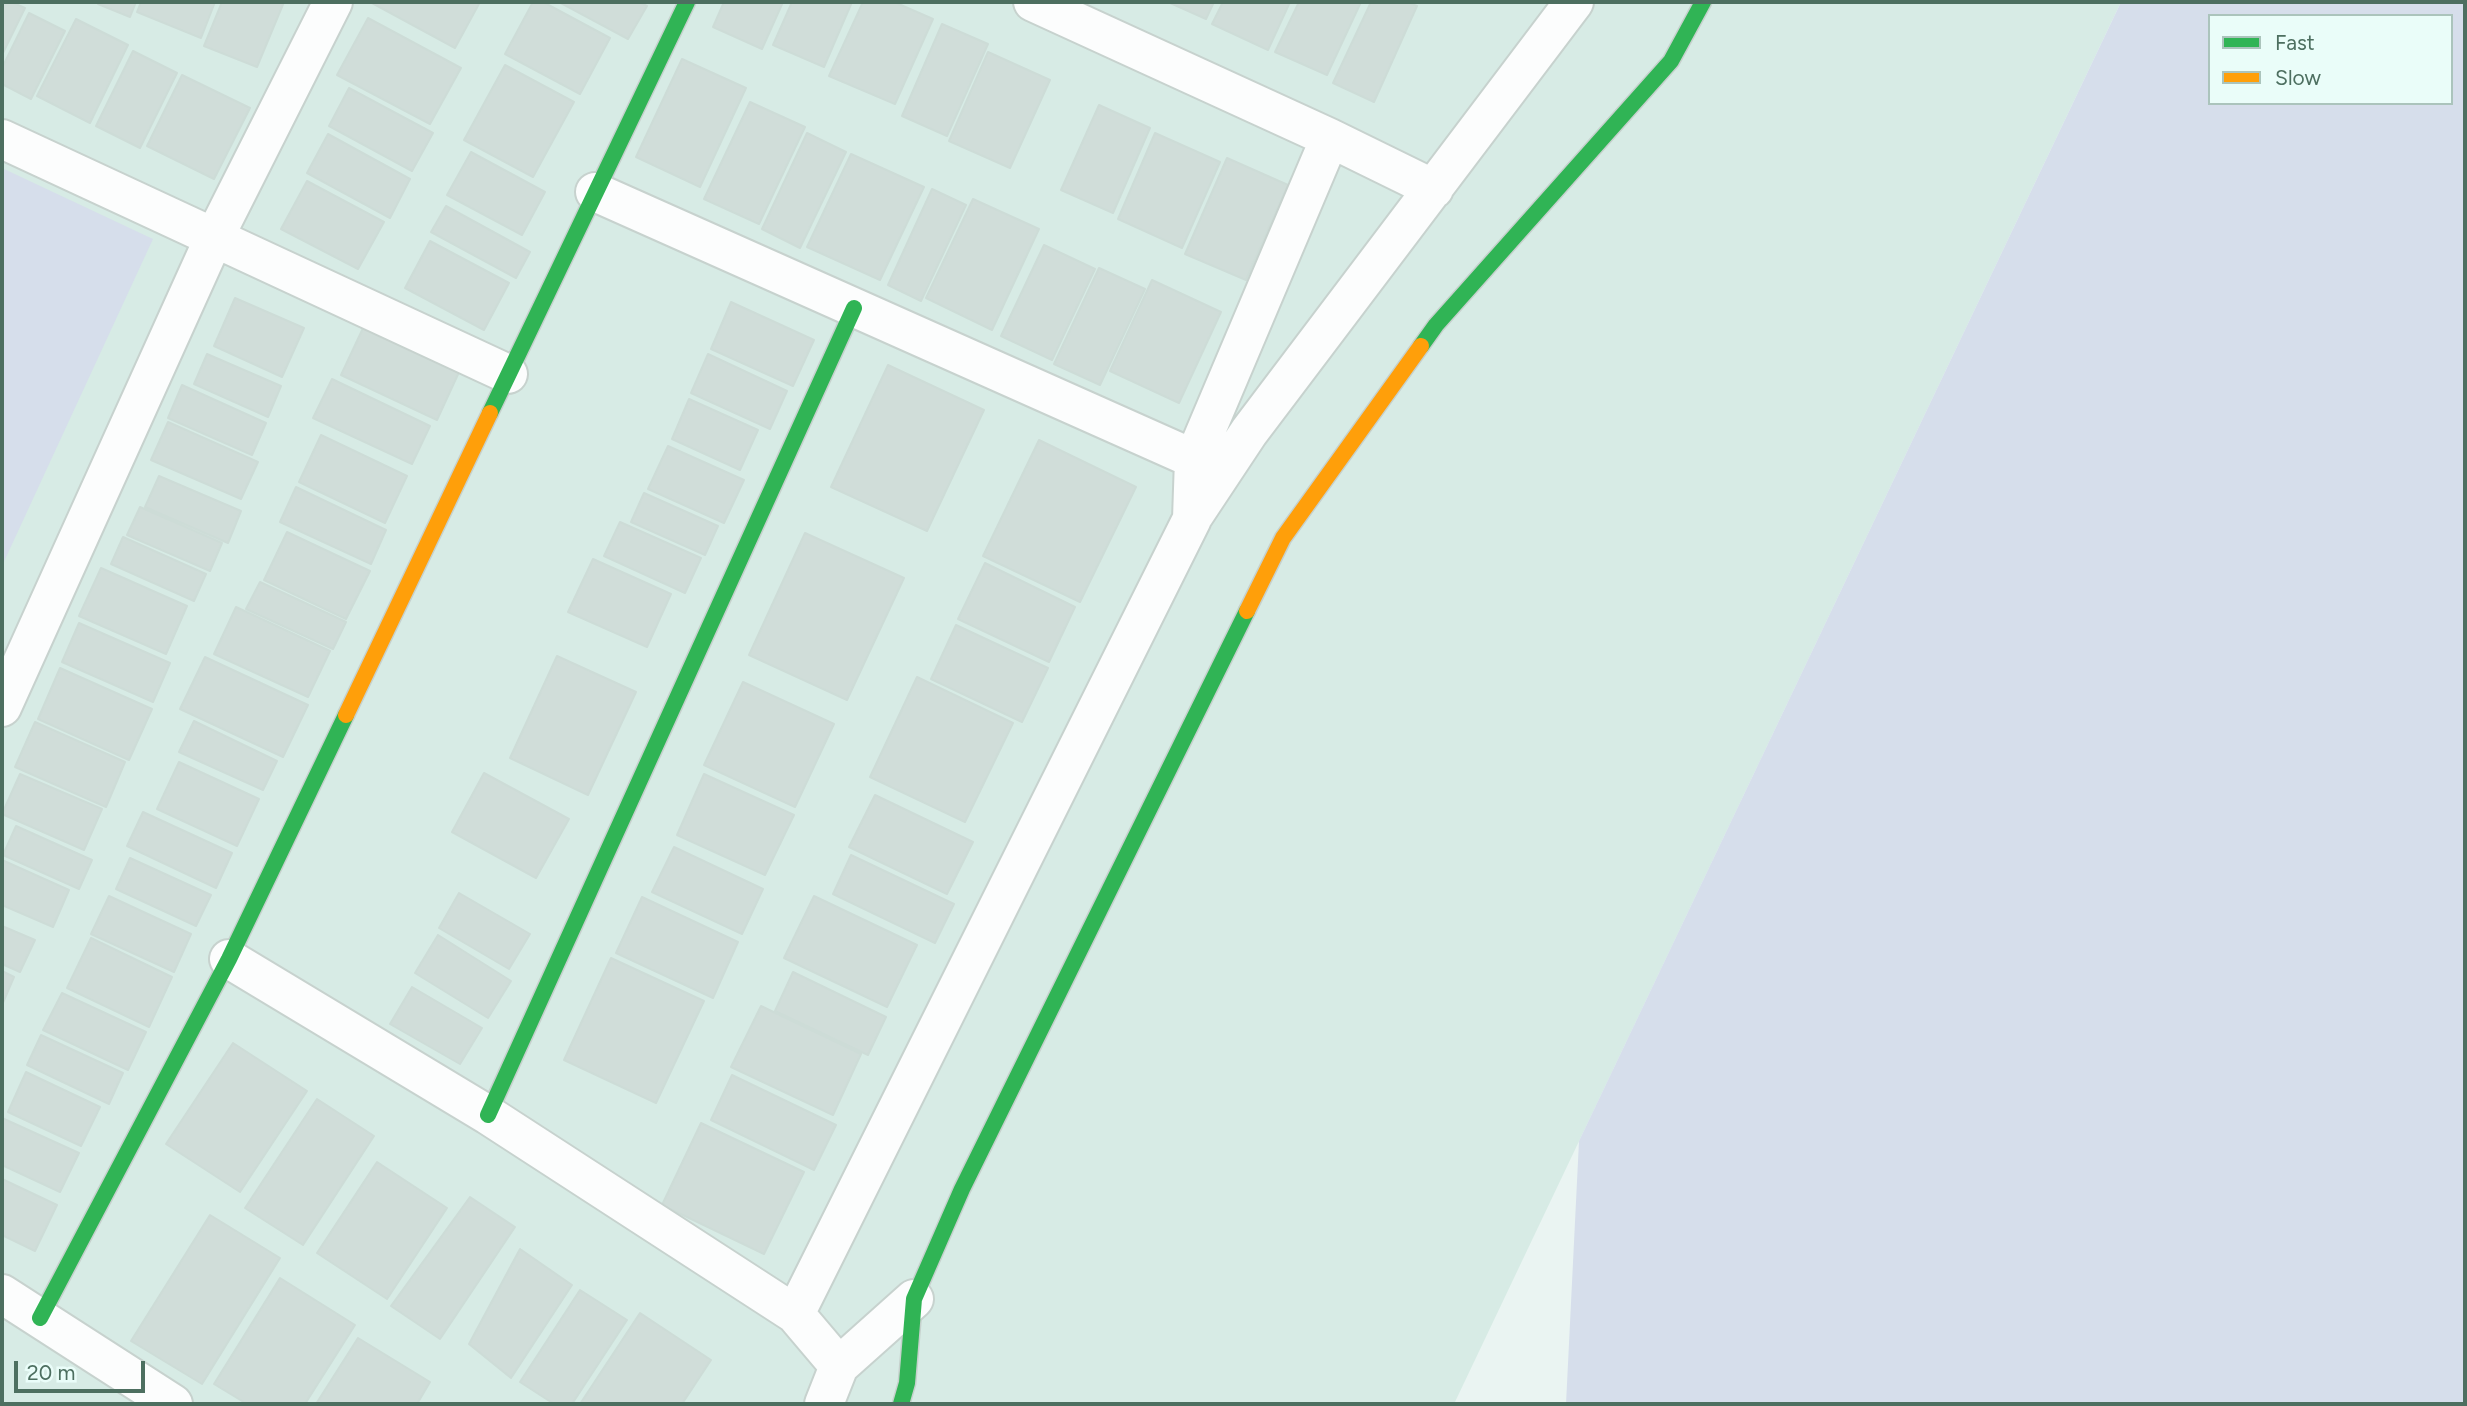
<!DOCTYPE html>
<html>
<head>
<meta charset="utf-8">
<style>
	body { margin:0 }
	#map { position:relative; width:2467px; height:1406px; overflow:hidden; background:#eaf4f2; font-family:Figtree,sans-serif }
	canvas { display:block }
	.frame { position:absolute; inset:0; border:4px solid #4d6f60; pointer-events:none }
	.legend { position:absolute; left:2208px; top:14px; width:245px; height:91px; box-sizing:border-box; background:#eafdf9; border:2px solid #abc4bc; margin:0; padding:9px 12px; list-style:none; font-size:21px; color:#4d6f60 }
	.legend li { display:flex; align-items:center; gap:14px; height:35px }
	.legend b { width:35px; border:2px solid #abc4bc }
	.scale { position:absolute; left:14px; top:1361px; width:131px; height:32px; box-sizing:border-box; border:4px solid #4d6f60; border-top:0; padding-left:9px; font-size:21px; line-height:24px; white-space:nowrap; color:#4d6f60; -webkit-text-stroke:5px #eafdf9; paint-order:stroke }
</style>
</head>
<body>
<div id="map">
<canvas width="2467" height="1406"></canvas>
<div class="frame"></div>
<ul class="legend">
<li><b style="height:9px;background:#30b455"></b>Fast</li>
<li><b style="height:9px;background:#ff9f0a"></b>Slow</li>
</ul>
<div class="scale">20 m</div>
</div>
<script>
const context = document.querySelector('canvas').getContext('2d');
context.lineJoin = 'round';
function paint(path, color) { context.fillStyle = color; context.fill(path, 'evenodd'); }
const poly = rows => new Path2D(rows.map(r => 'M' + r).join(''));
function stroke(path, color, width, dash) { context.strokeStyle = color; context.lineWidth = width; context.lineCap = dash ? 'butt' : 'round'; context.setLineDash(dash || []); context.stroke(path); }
paint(poly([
	[2,2,2121,2,1454,1404,2,1404]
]), '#d7ebe5');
paint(poly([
	[2121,2,2465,2,2465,1404,1566,1404,1579,1141],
	[2210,16,2451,16,2451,103,2210,103],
	[2,168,153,239,2,566]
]), '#d6deeb');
const building = poly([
	[2,2,11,2,25,8,2,55,2,2],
	[99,2,136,2,130,17,98,4,99,2],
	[141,2,215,2,201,38,137,12,141,2],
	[222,2,284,2,257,67,204,46,222,2],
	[373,2,480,2,455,48,372,3,373,2],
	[533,2,543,2,610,38,580,94,505,54,533,2],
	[559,2,639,2,647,6,628,39,559,2],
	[724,2,783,2,762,49,713,27,724,2],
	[792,2,852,2,824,67,773,45,792,2],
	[863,2,894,2,933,19,895,104,829,76,863,2],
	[1168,2,1214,2,1206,19,1168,2],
	[1223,2,1290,2,1268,50,1212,24,1223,2],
	[1299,2,1361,2,1327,75,1275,52,1299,2],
	[1371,2,1407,2,1417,6,1374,102,1333,83,1371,2],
	[29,13,65,31,31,99,2,84,2,68,29,13],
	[368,18,461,68,430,124,337,75,368,18],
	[76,19,128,45,90,123,37,96,76,19],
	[942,24,988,44,947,136,902,116,942,24],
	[133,51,177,73,140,148,96,126,133,51],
	[988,52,1050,80,1010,168,949,141,988,52],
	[682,59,746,88,700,187,636,157,682,59],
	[505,65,574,102,533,177,464,140,505,65],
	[182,75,250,108,214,179,147,146,182,75],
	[349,88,433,133,412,171,329,126,349,88],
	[750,102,805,127,759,224,704,199,750,102],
	[1099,105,1150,128,1113,213,1061,190,1099,105],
	[807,133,846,152,800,248,762,229,807,133],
	[1155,133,1220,162,1182,248,1118,219,1155,133],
	[328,134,410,179,390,218,307,173,328,134],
	[471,152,545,192,522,235,447,195,471,152],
	[851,154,924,187,880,280,807,247,851,154],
	[1227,158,1288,185,1246,280,1185,254,1227,158],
	[307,181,384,222,358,269,281,229,307,181],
	[932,189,966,205,921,301,888,285,932,189],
	[973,199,1039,229,992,330,926,298,973,199],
	[446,206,530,252,516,278,431,232,446,206],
	[430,241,509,283,484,330,405,288,430,241],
	[1044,245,1095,269,1052,360,1001,336,1044,245],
	[1099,268,1145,289,1100,385,1054,364,1099,268],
	[1152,280,1221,312,1179,403,1110,371,1152,280],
	[235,298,304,328,282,377,214,346,235,298],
	[731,302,814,340,793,386,711,349,731,302],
	[364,326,460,370,437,420,341,375,364,326],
	[207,354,281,386,268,417,194,384,207,354],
	[708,354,787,391,770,429,691,393,708,354],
	[888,365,984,410,927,531,831,487,888,365],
	[332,379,430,426,412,464,313,418,332,379],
	[182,385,266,423,252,455,168,418,182,385],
	[689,399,758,430,740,470,672,439,689,399],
	[168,422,258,462,241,499,151,460,168,422],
	[321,435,407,476,385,523,299,482,321,435],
	[1039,440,1136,487,1080,602,983,556,1039,440],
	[668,446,744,480,724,523,648,489,668,446],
	[159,476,241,511,228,543,145,507,159,476],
	[296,487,386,530,371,564,280,522,296,487],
	[644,493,718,526,705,555,631,522,644,493],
	[140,507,222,543,210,571,127,535,140,507],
	[620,522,701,558,685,593,604,556,620,522],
	[287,532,370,571,346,619,264,580,287,532],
	[805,533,904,578,847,700,749,655,805,533],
	[123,537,206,574,194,601,111,564,123,537],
	[593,559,671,594,647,647,568,612,593,559],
	[985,563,1075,607,1049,662,958,619,985,563],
	[101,568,187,606,166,654,79,616,101,568],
	[260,582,346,622,333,649,246,609,260,582],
	[236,607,330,651,308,697,214,654,236,607],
	[79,623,170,663,153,702,62,662,79,623],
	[956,625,1048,668,1022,722,931,679,956,625],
	[557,656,636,692,588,795,510,758,557,656],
	[205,657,308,705,283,757,180,709,205,657],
	[60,668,152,709,129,760,38,719,60,668],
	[917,677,1013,723,965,822,870,777,917,677],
	[743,682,834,724,795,807,704,765,743,682],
	[194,721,277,761,263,790,179,752,194,721],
	[35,722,125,762,106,807,15,767,35,722],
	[179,762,259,799,237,846,157,809,179,762],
	[484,773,569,819,536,878,452,832,484,773],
	[20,774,102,809,84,850,2,814,20,774],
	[704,774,794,815,765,875,677,835,704,774],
	[875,795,973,842,947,894,849,847,875,795],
	[143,812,232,853,216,888,127,846,143,812],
	[16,826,92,860,79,889,3,855,16,826],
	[674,847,763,889,742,934,652,892,674,847],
	[851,855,954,904,935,943,833,894,851,855],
	[130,858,211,895,196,926,116,889,130,858],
	[2,860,69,890,53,927,2,905,2,860],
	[459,893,530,934,509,969,439,928,459,893],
	[109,896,191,934,174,972,91,934,109,896],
	[814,896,917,945,887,1007,784,958,814,896],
	[642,897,738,942,713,998,616,953,642,897],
	[2,926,35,940,20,972,2,964,2,926],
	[438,935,511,981,488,1018,415,973,438,935],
	[91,938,172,977,149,1027,67,988,91,938],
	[611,958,704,1001,656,1103,564,1060,611,958],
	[2,971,14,977,2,1005,2,971],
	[793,972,886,1017,868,1055,775,1011,793,972],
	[412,987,482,1028,460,1064,390,1024,412,987],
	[62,993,146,1032,128,1070,43,1030,62,993],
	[761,1006,861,1054,833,1115,731,1067,761,1006],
	[41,1035,123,1073,109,1104,27,1065,41,1035],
	[233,1043,307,1091,240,1192,166,1144,233,1043],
	[26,1072,100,1107,81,1146,8,1112,26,1072],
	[732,1075,836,1125,814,1170,711,1120,732,1075],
	[317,1099,374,1136,303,1245,245,1208,317,1099],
	[2,1118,79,1153,60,1192,2,1165,2,1118],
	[701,1123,804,1172,764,1254,662,1205,701,1123],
	[377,1162,447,1208,387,1299,317,1253,377,1162],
	[2,1179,57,1205,35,1251,2,1235,2,1179],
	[470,1197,515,1227,440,1339,391,1306,470,1197],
	[210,1215,280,1258,202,1384,131,1341,210,1215],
	[520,1249,572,1285,511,1378,469,1344,520,1249],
	[280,1278,355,1325,305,1404,247,1404,214,1384,280,1278],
	[580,1290,627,1320,572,1404,554,1404,520,1382,580,1290],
	[640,1313,711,1360,682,1404,580,1404,640,1313],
	[358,1338,430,1382,417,1404,316,1404,358,1338]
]);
paint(building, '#d0ddd9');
stroke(building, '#cddcd7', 2);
const street = poly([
	[1033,2,1330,138,1434,189],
	[2,139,508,374],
	[595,192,1194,459],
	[1192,518,1249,432,1574,2],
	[2,707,214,238,333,2],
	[229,959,488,1115,795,1314,839,1366],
	[2,1294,173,1404],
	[795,1314,1192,519,1194,459,1330,138],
	[824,1404,839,1366,914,1299]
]);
const fast = poly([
	[1421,346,1436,325,1671,61,1703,2],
	[490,413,687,2],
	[488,1115,854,308],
	[40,1318,229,959,346,715],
	[901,1404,907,1383,914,1299,962,1189,1247,611]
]);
const slow = poly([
	[1247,611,1283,538,1421,346],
	[346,715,490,413]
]);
stroke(street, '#c7d2ce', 42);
stroke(fast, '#c6d1cd', 19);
stroke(slow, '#c6d1cd', 19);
stroke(street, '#fcfdfd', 38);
stroke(fast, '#30b455', 16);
stroke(slow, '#ff9f0a', 16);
</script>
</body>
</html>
